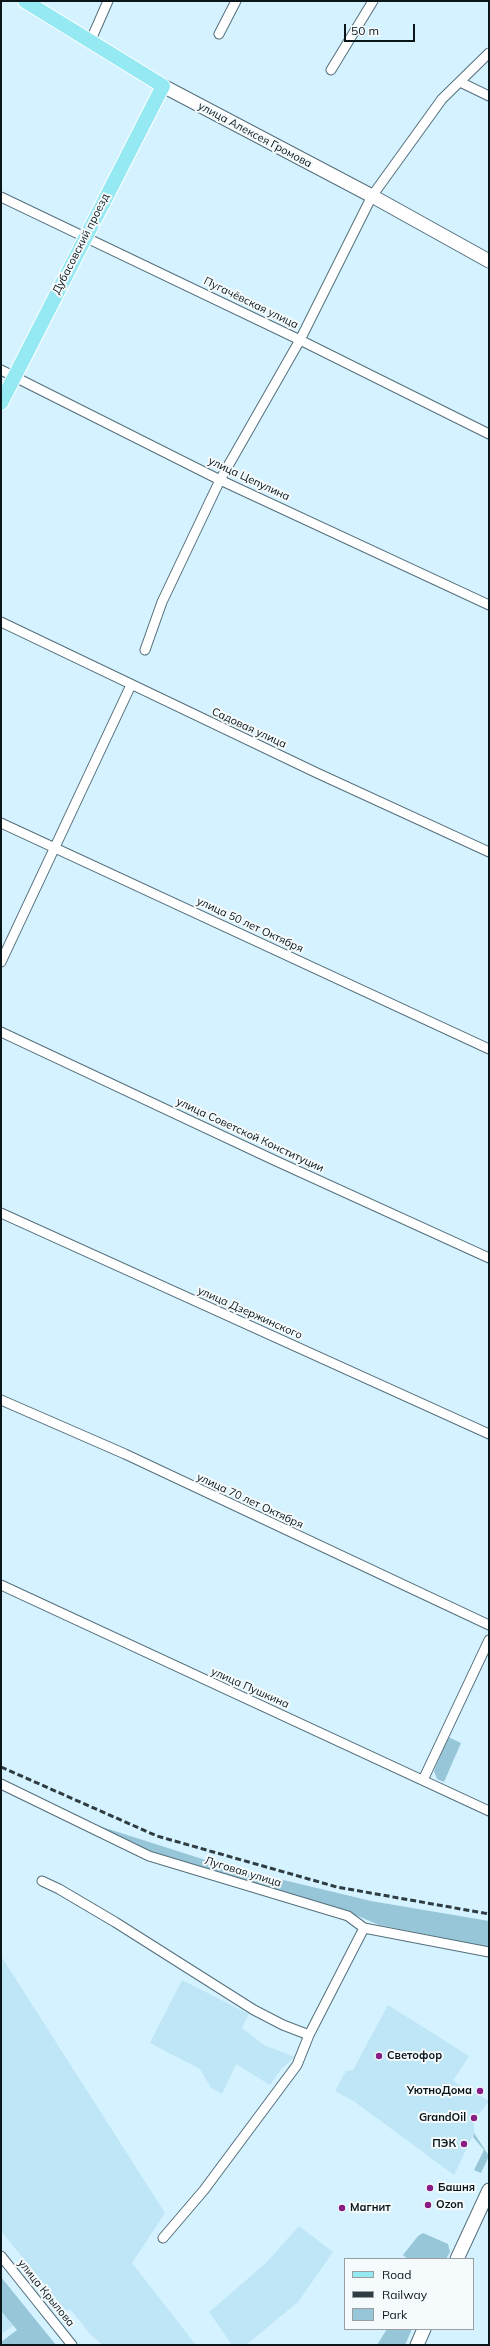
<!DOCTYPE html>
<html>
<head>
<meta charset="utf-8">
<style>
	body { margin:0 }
	#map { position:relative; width:490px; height:2346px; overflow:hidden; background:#d4f2ff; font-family:Mulish,sans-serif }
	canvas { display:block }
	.frame { position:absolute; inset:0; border:2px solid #0b161a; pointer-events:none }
	.legend { position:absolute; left:344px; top:2258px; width:130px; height:72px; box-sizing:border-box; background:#f5fbfd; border:1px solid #979fa2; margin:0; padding:5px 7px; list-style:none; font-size:12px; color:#0b161a }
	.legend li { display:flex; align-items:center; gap:8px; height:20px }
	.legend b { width:20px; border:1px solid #979fa2 }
	.scale { position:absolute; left:344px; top:24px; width:71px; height:18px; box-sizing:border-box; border:2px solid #0b161a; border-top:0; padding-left:5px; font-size:12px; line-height:14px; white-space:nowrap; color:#0b161a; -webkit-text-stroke:3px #f5fbfd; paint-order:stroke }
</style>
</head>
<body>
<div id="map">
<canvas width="490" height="2346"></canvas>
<div class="frame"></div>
<ul class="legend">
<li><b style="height:5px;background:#95e9f2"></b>Road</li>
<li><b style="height:5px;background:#2f3d43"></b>Railway</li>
<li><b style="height:11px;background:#98c6d9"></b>Park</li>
</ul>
<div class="scale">50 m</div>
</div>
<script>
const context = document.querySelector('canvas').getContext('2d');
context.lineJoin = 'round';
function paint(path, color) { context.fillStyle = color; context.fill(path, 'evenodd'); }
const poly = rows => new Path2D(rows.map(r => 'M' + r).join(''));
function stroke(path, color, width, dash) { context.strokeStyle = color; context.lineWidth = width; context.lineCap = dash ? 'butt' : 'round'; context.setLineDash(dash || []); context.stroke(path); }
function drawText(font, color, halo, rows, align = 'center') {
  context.font = font + ' Mulish,sans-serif'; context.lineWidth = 4; context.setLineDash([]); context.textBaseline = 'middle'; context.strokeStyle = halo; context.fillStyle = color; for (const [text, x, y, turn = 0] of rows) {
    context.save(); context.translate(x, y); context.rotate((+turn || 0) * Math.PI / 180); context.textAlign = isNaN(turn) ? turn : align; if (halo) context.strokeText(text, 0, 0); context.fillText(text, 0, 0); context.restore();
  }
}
paint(poly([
	[1,1956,165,2213,132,2263,196,2345,103,2345,91,2335,70,2309,66,2311,1,2231],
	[182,1980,249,2014,242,2028,264,2045,295,2057,282,2068,270,2085,236,2064,222,2094,211,2088,200,2069,150,2043],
	[388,2005,469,2056,453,2081,489,2101,478,2115,474,2124,474,2133,454,2175,355,2102,335,2091,346,2071,353,2070],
	[299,2226,333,2252,298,2302,246,2345,232,2345,209,2312,266,2263],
	[1,2311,13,2326,1,2334]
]), '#bfe6f6');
paint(poly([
	[448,1737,461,1743,444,1782,437,1779,434,1771],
	[99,1826,221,1865,371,1901,489,1921,489,1947,379,1925,351,1913,150,1851,119,1838],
	[474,2133,489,2156,481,2173,474,2170,484,2150,473,2137],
	[423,2233,448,2244,450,2252,446,2259,408,2259,403,2255,418,2236],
	[1,2277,56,2345,1,2345,1,2342,17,2330,1,2311],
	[387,2329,412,2329,405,2345,377,2345]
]), '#98c6d9');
const street = poly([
	[219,34,236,1],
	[90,42,108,1],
	[331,70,373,1],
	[460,82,489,96],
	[1,197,300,340,489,434],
	[1,370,220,480,489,605],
	[1,622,317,773,489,852],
	[145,650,162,602,220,480,300,340,372,196,442,99,489,53],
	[1,823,489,1049],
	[1,962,131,685],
	[1,1032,276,1161,489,1258],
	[1,1213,489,1434],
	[1,1400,125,1454,489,1625],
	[1,1585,489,1811],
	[423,1780,489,1640],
	[1,1784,149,1856,348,1916,364,1928,489,1952],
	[42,1881,59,1889,115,1922,254,2010,283,2025,309,2035],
	[163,2238,204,2190,297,2065,309,2035,364,1928],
	[1,2256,72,2345]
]);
const secondary = poly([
	[163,86,372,196,489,261],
	[457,2259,489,2190],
	[417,2345,424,2329]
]);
const primary = poly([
	[1,403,163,86,25,1]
]);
stroke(street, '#546f7b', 11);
stroke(secondary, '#546f7b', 15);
stroke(primary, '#fff', 16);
stroke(street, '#fff', 9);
stroke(secondary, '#fff', 13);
stroke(primary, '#95e9f2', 14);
stroke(poly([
	[1,1767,157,1836,337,1887,489,1914]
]), '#2f3d43', 3, [6, 3]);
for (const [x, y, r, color] of [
	[379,2056,4,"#881e84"],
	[480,2091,4,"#881e84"],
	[474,2118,4,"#881e84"],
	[464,2144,4,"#881e84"],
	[430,2188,4,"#881e84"],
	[428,2205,4,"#881e84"],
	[342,2208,4,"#881e84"]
]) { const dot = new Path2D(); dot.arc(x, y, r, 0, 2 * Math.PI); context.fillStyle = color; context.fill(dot); stroke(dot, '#f5fbfd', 1.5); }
drawText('11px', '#0b161a', '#f5fbfd', [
	["улица Алексея Громова",255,135,28],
	["Дубасовский проезд",81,244,-63],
	["Пугачёвская улица",251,303,26],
	["улица Цепулина",249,479,25],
	["Садовая улица",249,728,25],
	["улица 50 лет Октября",250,925,25],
	["улица Советской Конституции",250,1135,25],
	["улица Дзержинского",250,1313,24],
	["улица 70 лет Октября",250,1501,25],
	["улица Пушкина",250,1688,24],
	["Луговая улица",243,1872,17],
	["улица Крылова",46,2293,51]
]);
drawText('bold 11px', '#0b161a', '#f5fbfd', [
	["Светофор",387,2056],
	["УютноДома",472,2091,"right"],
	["GrandOil",466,2118,"right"],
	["ПЭК",456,2144,"right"],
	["Башня",438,2188],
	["Ozon",436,2205],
	["Магнит",350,2208]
], 'left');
</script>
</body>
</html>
